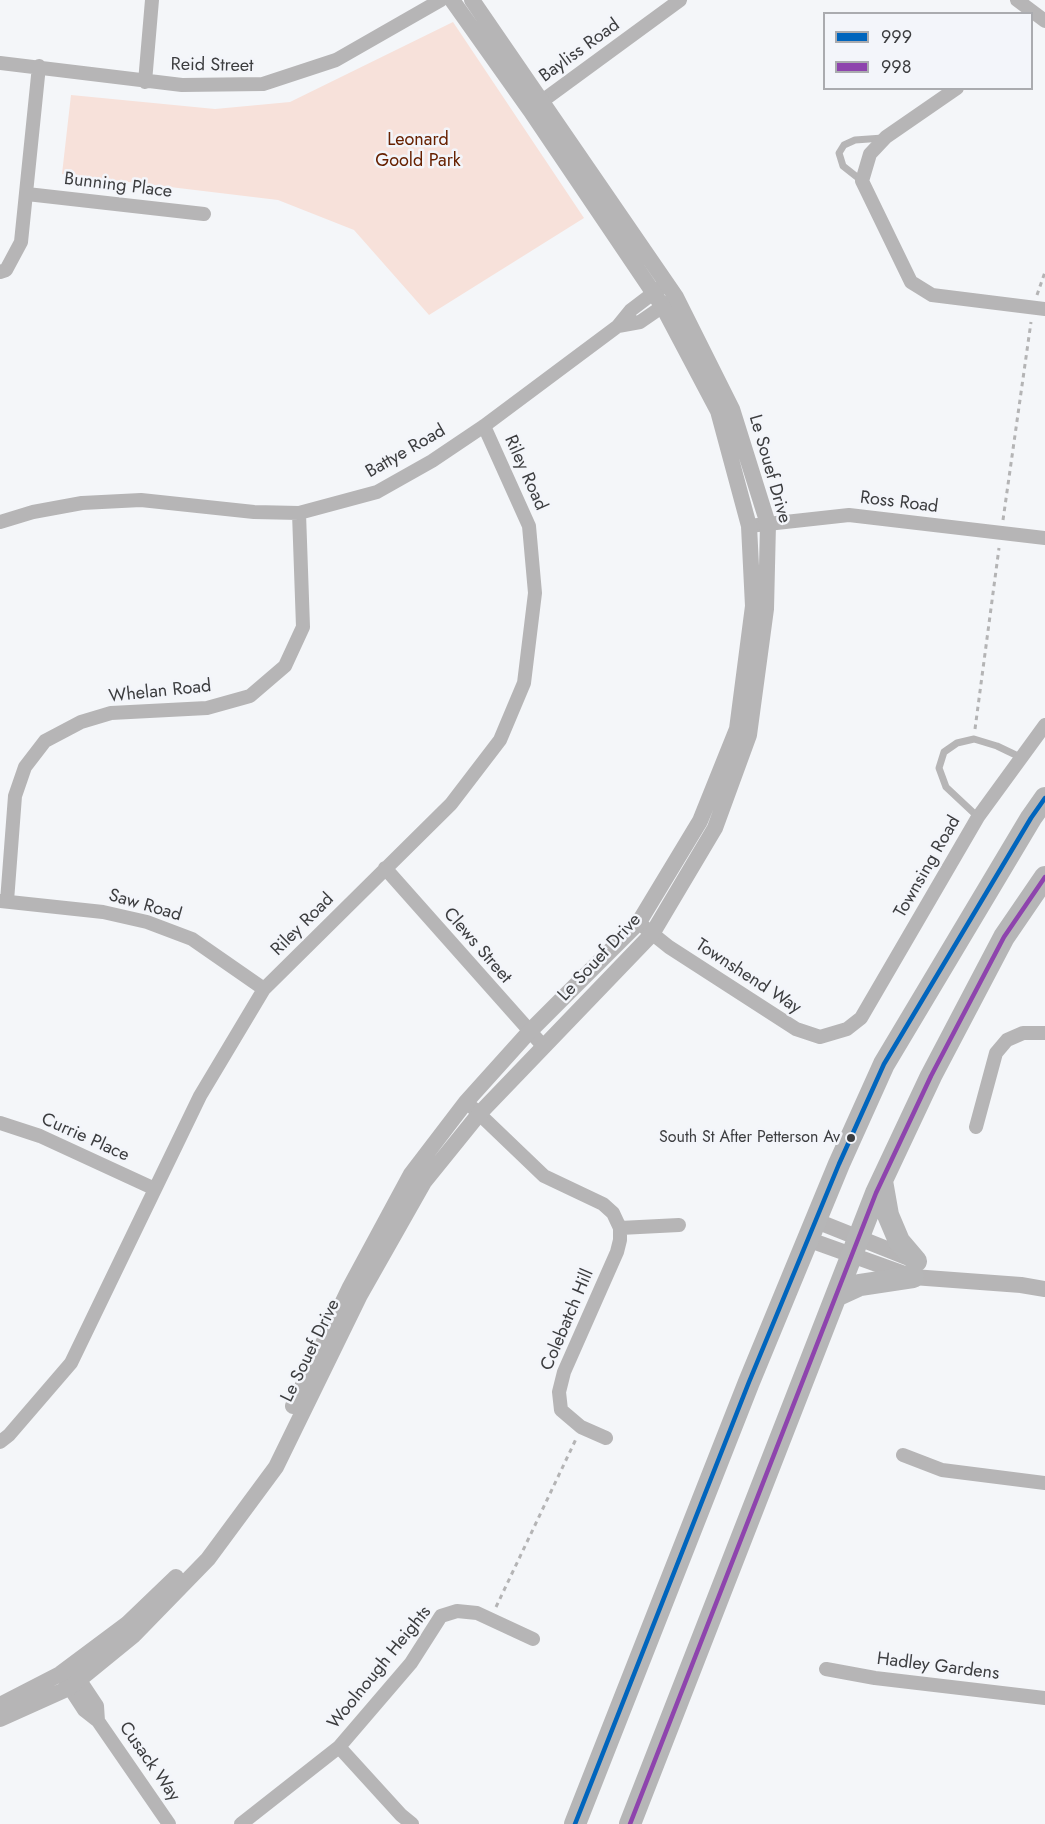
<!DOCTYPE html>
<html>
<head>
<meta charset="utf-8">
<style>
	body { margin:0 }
	#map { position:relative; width:1045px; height:1824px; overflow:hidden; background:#f4f6f9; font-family:Jost,sans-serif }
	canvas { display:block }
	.legend { position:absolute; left:823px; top:12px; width:210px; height:78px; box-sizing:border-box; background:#f3f5fa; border:2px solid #aaabaf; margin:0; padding:8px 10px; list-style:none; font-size:18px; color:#3c3d3f }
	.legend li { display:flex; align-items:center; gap:12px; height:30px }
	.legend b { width:30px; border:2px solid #aaabaf }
</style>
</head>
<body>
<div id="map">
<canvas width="1045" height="1824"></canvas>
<ul class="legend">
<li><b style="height:8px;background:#0065bd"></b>999</li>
<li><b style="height:8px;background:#8e44ad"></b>998</li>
</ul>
</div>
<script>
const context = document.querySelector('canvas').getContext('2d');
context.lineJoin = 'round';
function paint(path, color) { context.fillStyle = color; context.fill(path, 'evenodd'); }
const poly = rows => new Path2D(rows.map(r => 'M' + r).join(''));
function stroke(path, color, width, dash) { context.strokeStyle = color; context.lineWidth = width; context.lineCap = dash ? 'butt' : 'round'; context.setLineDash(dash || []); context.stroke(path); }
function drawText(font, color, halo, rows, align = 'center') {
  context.font = font + ' Jost,sans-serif'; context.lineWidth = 5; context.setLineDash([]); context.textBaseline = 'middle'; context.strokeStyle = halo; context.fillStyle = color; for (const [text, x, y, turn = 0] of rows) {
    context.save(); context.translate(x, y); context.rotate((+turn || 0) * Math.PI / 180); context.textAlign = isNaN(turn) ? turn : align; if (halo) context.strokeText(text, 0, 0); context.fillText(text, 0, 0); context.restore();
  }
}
paint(poly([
	[453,22,584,218,429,315,354,230,278,200,62,174,71,95,215,109,290,102]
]), '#f7e1da');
stroke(poly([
	[1037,295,1045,272],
	[1003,520,1031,322],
	[975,729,999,548],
	[496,1607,576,1439]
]), '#b4b4b5', 3, [4.5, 4.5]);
stroke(poly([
	[862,181,843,166,839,153,844,145,855,140,883,138],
	[978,817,946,787,939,768,944,752,957,743,974,739,997,746,1020,757]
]), '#b6b5b6', 7);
stroke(poly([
	[1017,0,1045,21],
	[0,63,182,85,263,84,336,60,441,0],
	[145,82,152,0],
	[957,88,886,137,870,154,862,181,911,282,932,295,1045,309],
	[534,107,680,0],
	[27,194,204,214],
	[0,272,6,270,21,242,39,66],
	[618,326,640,322,669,302],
	[0,522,33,512,82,503,141,500,254,512,299,513,377,492,432,461,484,426,618,326,631,310,660,288],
	[749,526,849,515,1045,538],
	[385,868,544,1047],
	[0,901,103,912,147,922,192,939,264,989],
	[7,901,15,796,25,767,45,741,81,722,111,713,207,708,250,696,285,666,303,627,299,513],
	[644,927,669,947,796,1029,820,1037,847,1029,861,1018,978,817,1045,725],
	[473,1108,544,1176,603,1204,613,1213,620,1228,679,1225],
	[0,1123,40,1136,155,1189],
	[976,1127,996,1053,1007,1040,1023,1033,1045,1033],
	[606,1438,581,1427,561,1410,559,1392,564,1372,617,1252,620,1240,620,1228],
	[0,1442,9,1435,71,1363,200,1096,264,989,451,804,500,740,524,683,535,593,529,526,484,426],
	[903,1455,942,1470,1045,1483],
	[826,1669,875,1678,1045,1698],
	[75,1673,97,1706,98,1721],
	[65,1681,84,1710,98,1721,169,1824],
	[339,1747,401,1815,412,1824],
	[241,1824,339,1747,411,1663,441,1616,457,1611,477,1613,533,1639]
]), '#b6b5b6', 14);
stroke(poly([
	[814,1220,914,1260],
	[807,1239,913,1277,1021,1285,1045,1289],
	[293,1406,350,1287,411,1174,466,1102,529,1032,639,922,700,821,737,729,753,606,749,526,718,411,663,307,530,110,452,0],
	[0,1705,60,1674,127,1624,176,1577],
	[0,1719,69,1688,134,1635,208,1559,276,1467,360,1295,424,1182,479,1114,652,934,715,828,749,735,766,609,768,524,732,409,676,297,472,0]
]), '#b6b5b6', 16);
stroke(poly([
	[882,1181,888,1215,899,1241,916,1261],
	[836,1296,860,1285,913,1277],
	[575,1824,749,1382,839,1164,884,1064,1031,818,1045,798],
	[630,1824,876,1193,931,1076,1004,937,1045,877]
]), '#b6b6b7', 22);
stroke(poly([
	[575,1824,749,1382,839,1164,884,1064,1031,818,1045,798]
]), '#0065bd', 4.5);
stroke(poly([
	[630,1824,876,1193,931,1076,1004,937,1045,877]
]), '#8e44ad', 4.5);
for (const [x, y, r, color] of [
	[851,1138,5,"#3c3d3f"]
]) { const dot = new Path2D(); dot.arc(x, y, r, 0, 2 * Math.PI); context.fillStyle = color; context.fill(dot); stroke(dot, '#f3f5fa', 2); }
drawText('16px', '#3c3d3f', '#f3f5fa', [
	["South St After Petterson Av",840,1138]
], 'right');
drawText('18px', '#3c3d3f', '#f3f5fa', [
	["Bayliss Road",580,51,-36],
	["Reid Street",212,66,1],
	["Bunning Place",118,186,7],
	["Battye Road",406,452,-30],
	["Le Souef Drive",769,469,74],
	["Riley Road",525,473,66],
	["Ross Road",899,503,7],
	["Whelan Road",160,692,-6],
	["Townsing Road",928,867,-60],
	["Saw Road",145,906,16],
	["Riley Road",303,925,-45],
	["Clews Street",477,946,49],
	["Le Souef Drive",600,958,-47],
	["Townshend Way",748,977,33],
	["Currie Place",85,1138,24],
	["Colebatch Hill",568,1320,-67],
	["Le Souef Drive",311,1351,-64],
	["Hadley Gardens",938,1667,7],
	["Woolnough Heights",380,1668,-51],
	["Cusack Way",149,1762,55]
]);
drawText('18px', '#672100', '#f3f5fa', [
	["Leonard",418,141],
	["Goold Park",418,162]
]);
</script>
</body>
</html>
